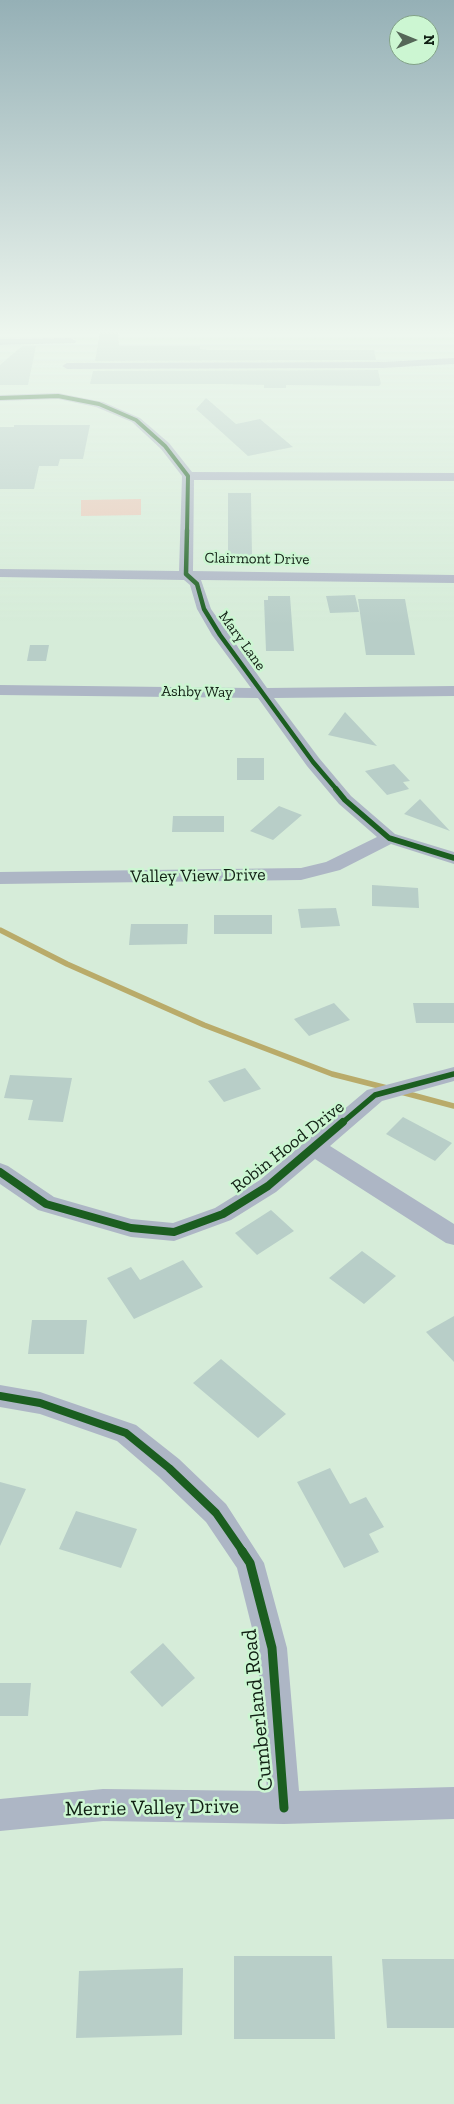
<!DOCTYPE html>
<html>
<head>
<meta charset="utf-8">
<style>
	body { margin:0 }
	#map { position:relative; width:454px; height:2104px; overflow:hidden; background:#d6ecd9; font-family:"Zilla Slab",serif }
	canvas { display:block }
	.north { position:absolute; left:389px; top:15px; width:50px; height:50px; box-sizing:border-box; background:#ccf6d2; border:1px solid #81a086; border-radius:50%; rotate:90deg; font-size:14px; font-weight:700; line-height:20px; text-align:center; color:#101f13 }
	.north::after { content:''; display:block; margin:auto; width:18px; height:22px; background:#556758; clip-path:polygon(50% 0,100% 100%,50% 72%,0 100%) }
</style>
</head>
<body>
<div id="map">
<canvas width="454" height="2104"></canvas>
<div class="north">N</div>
</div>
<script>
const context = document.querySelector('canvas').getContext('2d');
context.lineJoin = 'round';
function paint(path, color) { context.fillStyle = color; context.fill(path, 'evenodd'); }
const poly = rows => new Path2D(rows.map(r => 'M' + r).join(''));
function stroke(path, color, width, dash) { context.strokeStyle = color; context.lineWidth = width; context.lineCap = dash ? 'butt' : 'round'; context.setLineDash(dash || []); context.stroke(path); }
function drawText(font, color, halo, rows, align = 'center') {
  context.font = font + ' "Zilla Slab",serif'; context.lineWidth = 5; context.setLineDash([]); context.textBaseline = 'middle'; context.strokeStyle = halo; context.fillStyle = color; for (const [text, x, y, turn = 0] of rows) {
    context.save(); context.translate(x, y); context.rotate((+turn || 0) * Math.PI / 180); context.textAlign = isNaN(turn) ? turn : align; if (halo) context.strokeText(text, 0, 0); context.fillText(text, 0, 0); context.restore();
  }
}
paint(poly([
	[141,499,141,515,81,516,81,500]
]), '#eacaba');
stroke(poly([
	[0,930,67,964,204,1025,332,1074,387,1088],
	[401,1092,454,1106]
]), '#b9ab6a', 5.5);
paint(poly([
	[118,330,119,346,200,346,200,349,207,350,374,350,376,360,95,361,100,331],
	[22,346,36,346,28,385,0,385,0,365],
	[378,370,381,384,379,386,286,385,286,388,264,388,264,385,223,384,90,384,93,371],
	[206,398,236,424,260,419,293,447,248,456,196,409],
	[14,425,90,425,83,459,60,459,58,466,39,466,34,489,0,489,0,427,14,427],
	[228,493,251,493,252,556,228,556],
	[355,595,359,612,330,613,326,596],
	[268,596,290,596,294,651,266,651,264,600,268,600],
	[358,599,405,599,415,655,366,655],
	[30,645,49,645,46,661,27,661],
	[345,712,377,746,328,735],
	[237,758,264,758,264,780,237,780],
	[394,764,410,781,403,782,409,789,387,795,365,771],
	[420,799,450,831,404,814],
	[279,806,302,815,273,840,250,831],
	[173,816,224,816,224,832,172,832],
	[372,885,418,888,419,908,372,906],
	[336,908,340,926,301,928,298,909],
	[214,915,272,915,272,934,214,934],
	[131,924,188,924,187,944,129,945],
	[334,1003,350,1020,309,1036,294,1019],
	[413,1003,454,1003,454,1023,416,1023],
	[245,1068,261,1089,224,1102,208,1081],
	[10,1075,72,1078,63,1122,28,1120,33,1100,4,1098],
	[403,1117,452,1143,435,1161,386,1134],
	[271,1210,294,1231,257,1255,235,1233],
	[362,1251,396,1276,364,1304,329,1278],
	[183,1260,203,1287,134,1319,107,1278,131,1267,140,1280],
	[454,1316,454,1362,426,1332],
	[32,1320,87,1320,84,1354,28,1354],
	[221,1359,286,1414,258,1438,193,1383],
	[330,1468,350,1504,366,1497,384,1527,369,1534,379,1552,344,1568,297,1482],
	[0,1482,26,1489,0,1546],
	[76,1511,137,1529,121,1568,59,1549],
	[163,1643,195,1678,162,1707,130,1672],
	[0,1683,31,1683,28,1716,0,1716],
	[234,1956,332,1956,335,2039,234,2039],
	[382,1959,454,1959,454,2028,387,2028],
	[183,1968,182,2035,76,2038,79,1971]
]), '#b8cec8');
paint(poly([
	[448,330,454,330,454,334,450,333,448,330],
	[71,338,76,341,75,343,0,345,0,339,71,338],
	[454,358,454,364,383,368,67,369,62,366,67,363,383,362,454,358],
	[58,393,103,402,140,418,169,443,192,472,454,473,454,481,194,480,193,571,454,575,454,583,201,580,211,609,267,688,454,686,454,696,274,698,319,758,351,796,395,834,454,852,454,864,391,844,340,870,301,880,0,884,0,872,301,868,326,862,377,837,339,804,307,766,258,698,0,695,0,685,251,688,212,635,197,609,190,585,184,580,0,577,0,569,179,571,182,476,161,449,132,422,96,407,58,399,0,401,0,395,58,393],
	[454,1067,454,1081,382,1101,330,1146,454,1224,454,1245,446,1243,315,1159,276,1192,231,1220,174,1241,131,1237,38,1210,0,1184,0,1163,8,1166,54,1197,131,1219,173,1223,215,1208,260,1180,367,1090,454,1067],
	[0,1385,40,1392,136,1425,179,1459,226,1504,264,1563,287,1648,299,1791,454,1787,454,1819,284,1824,103,1821,0,1831,0,1799,103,1789,267,1791,257,1648,237,1568,206,1522,159,1477,117,1441,40,1414,0,1407,0,1385]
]), '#adb6c5');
stroke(poly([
	[0,398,58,396,99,404,136,420,165,446,188,476,187,532]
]), '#1b5e20', 4);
stroke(poly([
	[187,530,186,574,197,584,204,609,220,635,313,762,337,790]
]), '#1b5e20', 4.5);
stroke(poly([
	[336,789,345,800,389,838,454,858],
	[342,1123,375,1095,454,1074]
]), '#1b5e20', 5.5);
stroke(poly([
	[0,1172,46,1204,131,1228,174,1232,223,1214,268,1186,343,1122],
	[0,1396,40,1403,126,1433,169,1468,216,1513,243,1552]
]), '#1b5e20', 8);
stroke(poly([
	[242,1551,250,1563,272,1648,284,1808]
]), '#1b5e20', 9);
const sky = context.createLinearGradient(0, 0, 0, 625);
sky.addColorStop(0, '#95b0b6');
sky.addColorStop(0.53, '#edf6ee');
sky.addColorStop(1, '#edf6ee00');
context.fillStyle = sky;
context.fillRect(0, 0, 454, 625);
drawText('15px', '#101f13', '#ccf6d2', [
	["Clairmont Drive",257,559,1],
	["Mary Lane",242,641,54],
	["Ashby Way",197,692,1]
]);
drawText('18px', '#101f13', '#ccf6d2', [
	["Valley View Drive",198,876,-1],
	["Robin Hood Drive",288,1147,-38]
]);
drawText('21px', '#101f13', '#ccf6d2', [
	["Cumberland Road",258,1710,-96],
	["Merrie Valley Drive",152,1808,-1]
]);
</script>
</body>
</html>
